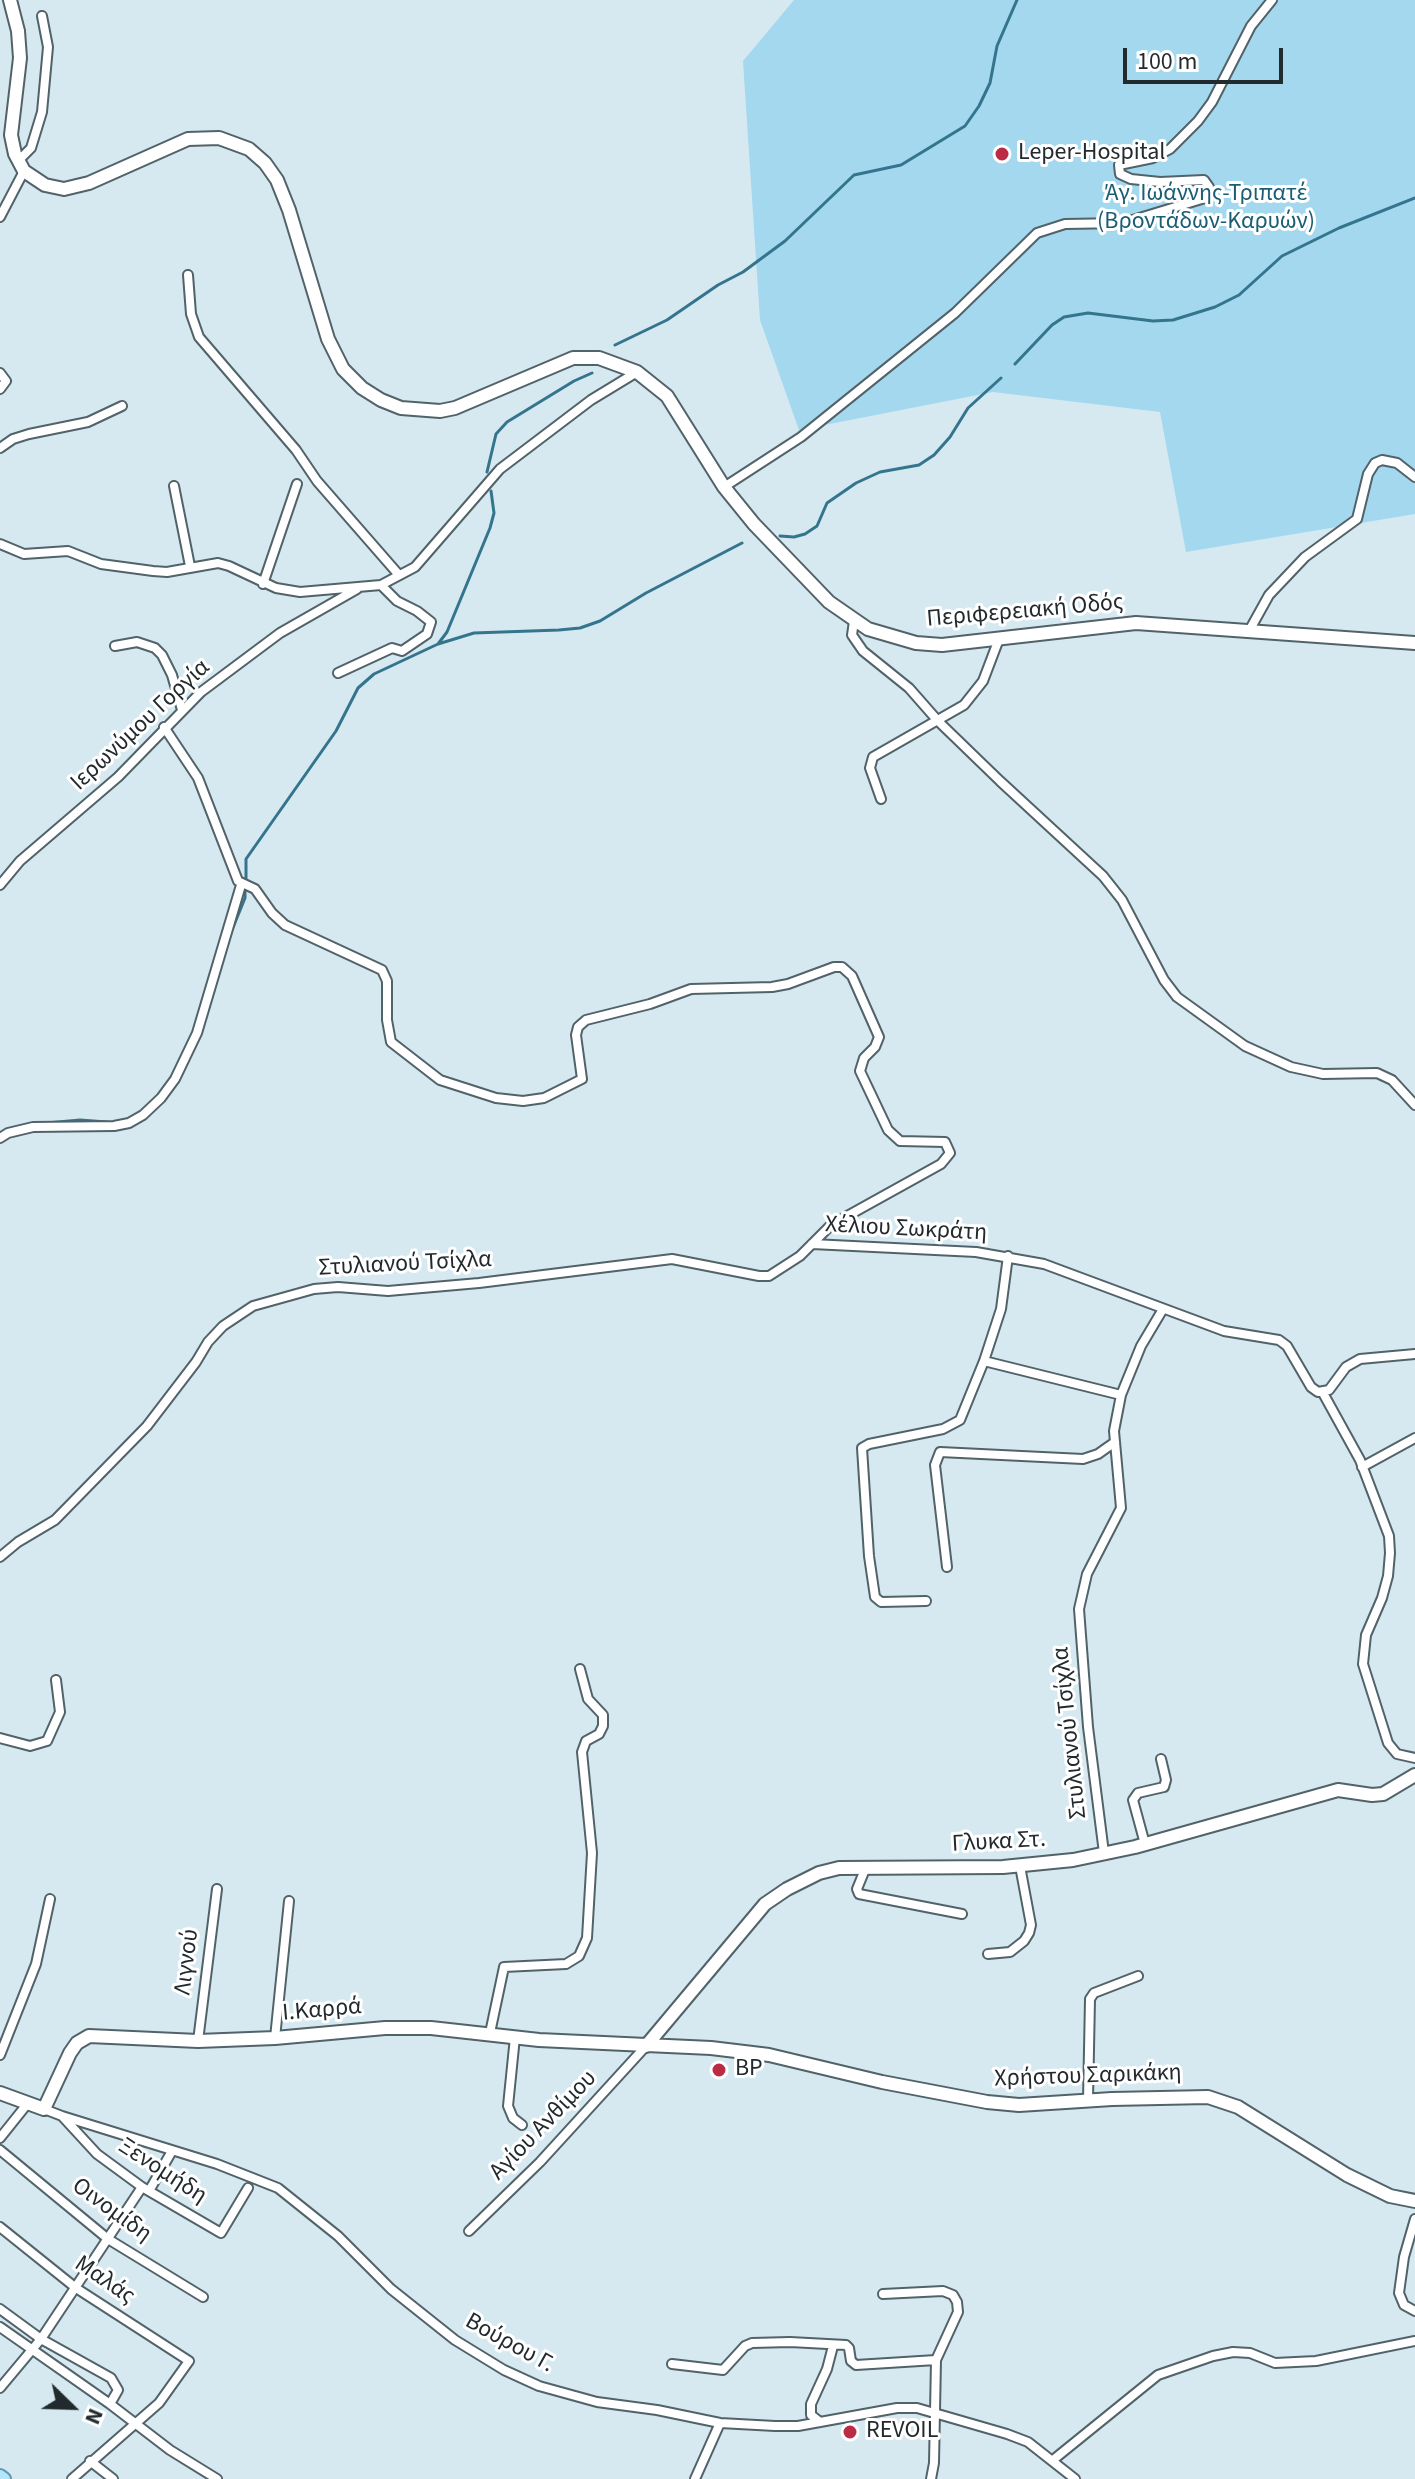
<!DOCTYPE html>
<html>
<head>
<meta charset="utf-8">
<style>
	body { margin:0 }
	#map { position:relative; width:1415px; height:2479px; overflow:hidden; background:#d6e9f1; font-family:"Source Sans 3",sans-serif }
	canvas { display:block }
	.north { position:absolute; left:32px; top:2367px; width:80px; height:80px; -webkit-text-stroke:6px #fff; paint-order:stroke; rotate:113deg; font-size:22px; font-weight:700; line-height:32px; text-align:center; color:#232a2d }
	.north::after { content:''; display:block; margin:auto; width:28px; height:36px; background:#232a2d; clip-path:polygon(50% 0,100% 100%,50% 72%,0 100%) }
	.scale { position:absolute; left:1123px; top:48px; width:160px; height:36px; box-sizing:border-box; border:4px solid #232a2d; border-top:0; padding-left:10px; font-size:24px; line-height:28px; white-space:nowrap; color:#232a2d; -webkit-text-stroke:6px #fff; paint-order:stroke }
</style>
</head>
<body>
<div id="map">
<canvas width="1415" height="2479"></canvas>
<div class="north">N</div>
<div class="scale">100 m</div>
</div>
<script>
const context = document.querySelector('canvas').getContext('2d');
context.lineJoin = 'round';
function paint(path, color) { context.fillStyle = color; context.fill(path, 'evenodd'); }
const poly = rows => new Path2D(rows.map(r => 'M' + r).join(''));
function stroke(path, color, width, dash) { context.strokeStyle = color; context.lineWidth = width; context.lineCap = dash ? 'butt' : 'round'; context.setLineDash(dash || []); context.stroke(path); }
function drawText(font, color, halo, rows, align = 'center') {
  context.font = font + ' "Source Sans 3",sans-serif'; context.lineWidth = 6; context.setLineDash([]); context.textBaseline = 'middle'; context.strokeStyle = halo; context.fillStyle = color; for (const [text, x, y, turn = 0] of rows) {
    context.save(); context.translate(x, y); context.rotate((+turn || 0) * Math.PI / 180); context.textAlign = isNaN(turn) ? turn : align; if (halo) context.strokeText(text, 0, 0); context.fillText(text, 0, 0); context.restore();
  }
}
paint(poly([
	[794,0,1415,0,1415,514,1186,552,1160,412,993,392,799,430,760,320,743,61]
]), '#a3d8ef');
stroke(poly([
	[615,345,667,320,718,285,743,272,785,241,854,175,901,165,965,126,979,106,990,83,997,46,1017,0],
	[1015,364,1052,325,1064,317,1088,313,1153,321,1173,320,1215,307,1239,295,1282,256,1339,228,1415,198],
	[487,472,496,434,507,422,574,381,592,373],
	[780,536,794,537,805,534,817,526,827,503,856,483,880,472,919,465,934,455,950,437,968,408,1001,378],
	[438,644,474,633,559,630,580,628,600,621,646,593,742,543],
	[246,881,246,859,336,731,358,688,374,674,438,644,447,632,490,528,494,513,491,491],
	[232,930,245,898,245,888],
	[47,1123,80,1120,107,1122]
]), '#34758d', 3);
const street = poly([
	[18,161,31,148,42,112,48,47,42,16],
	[0,217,24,171],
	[188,275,191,314,199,337,296,450,317,481,399,575],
	[0,373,6,381,0,389],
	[0,448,13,439,29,434,88,422,122,406],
	[174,486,190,566],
	[724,487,801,437,955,313,1037,233,1065,224,1123,223,1205,198,1209,192,1209,187,1204,180,1160,182,1131,179,1120,174,1119,165,1153,158,1170,149,1198,121,1212,102,1251,26,1272,0],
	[0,544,24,554,68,551,101,564,153,571,167,572,218,563,229,566,276,588,300,592,381,585,415,567,500,469,591,400,637,372],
	[263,584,297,484],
	[854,621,852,635,863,651,909,688,938,721,1000,781,1103,876,1122,900,1164,980,1177,997,1245,1046,1291,1067,1323,1074,1377,1073,1392,1080,1415,1105],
	[1249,631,1269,595,1305,557,1357,519,1368,474,1375,463,1382,460,1397,463,1415,477],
	[115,646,137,642,155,648,162,655,172,675,182,710],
	[338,673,392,648,402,651,427,634,431,622,417,611,397,601,381,585],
	[881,799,870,768,873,757,964,705,983,681,999,639],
	[0,885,20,861,118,777,201,692,280,633,357,589],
	[0,1138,8,1133,33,1127,114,1126,129,1123,143,1115,161,1098,175,1079,197,1033,241,885],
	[812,1244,976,1252,1044,1264,1224,1331,1279,1340,1287,1346,1311,1387,1318,1392,1329,1390,1346,1367,1360,1359,1415,1354],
	[984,1361,1121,1395],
	[1323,1393,1360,1460,1389,1536,1390,1553,1388,1576,1382,1598,1366,1635,1363,1664,1388,1743,1397,1754,1415,1758],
	[1362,1467,1415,1438],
	[0,1557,18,1542,55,1520,147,1426,196,1362,208,1342,223,1326,253,1306,314,1289,338,1287,388,1291,479,1283,672,1259,759,1276,769,1276,800,1256,831,1225,941,1164,950,1153,945,1142,900,1141,888,1130,860,1071,864,1058,875,1047,879,1037,852,976,842,967,834,967,788,984,772,987,691,989,650,1004,586,1020,578,1027,576,1035,582,1079,544,1098,523,1101,496,1098,440,1080,391,1042,387,1020,387,981,382,970,285,925,272,913,255,889,238,881,198,778,164,727],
	[947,1567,935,1465,940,1452,1083,1459,1098,1454,1115,1442],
	[926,1601,881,1602,875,1597,869,1556,862,1448,869,1444,943,1429,960,1420,984,1361,1001,1309,1008,1256],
	[0,1738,30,1746,47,1741,60,1712,56,1680],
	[1145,1844,1133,1800,1138,1793,1164,1787,1166,1780,1161,1759],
	[1104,1853,1088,1727,1079,1609,1087,1574,1121,1508,1114,1431,1121,1395,1141,1346,1163,1309],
	[866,1867,857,1889,859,1894,962,1914],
	[988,1954,1010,1952,1024,1941,1029,1933,1031,1925,1020,1866],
	[490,2033,504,1967,566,1964,579,1956,587,1938,592,1853,582,1752,586,1741,599,1734,603,1726,603,1715,588,1699,580,1669],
	[515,2037,508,2106,513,2118,522,2125],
	[275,2038,289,1901],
	[198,2041,217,1889],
	[0,2055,36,1964,50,1899],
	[1088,2100,1090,1999,1094,1993,1138,1976],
	[44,2109,62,2116,97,2154,142,2187,221,2233,248,2188],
	[62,2116,217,2164,278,2188,338,2236,391,2289,455,2340,504,2370,539,2386,597,2402,657,2410,720,2423,775,2426,798,2426,897,2408,917,2408,1007,2434,1028,2442,1075,2479],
	[0,2138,28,2103],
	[0,2150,108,2239,203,2297],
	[149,2191,172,2151],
	[1415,2219,1404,2257,1399,2293,1404,2305,1415,2311],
	[0,2227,76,2288,189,2361,159,2403,72,2479],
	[469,2231,540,2162,646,2046],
	[883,2294,943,2291,953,2295,957,2302,958,2312,936,2360,934,2463,931,2479],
	[0,2309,41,2339,111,2378,118,2390,110,2404],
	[0,2327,110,2404,170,2450,217,2479],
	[672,2364,723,2370,745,2346,752,2343,790,2342,846,2345,849,2348,851,2361,856,2365,936,2360],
	[0,2388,41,2339,142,2187],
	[820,2422,811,2415,811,2404,827,2369,833,2346],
	[1053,2460,1158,2375,1213,2356,1233,2352,1250,2353,1275,2363,1316,2361,1415,2341],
	[90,2461,113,2479],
	[695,2479,720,2423]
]);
const secondary = poly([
	[10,0,18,31,20,58,11,135,15,154,24,171,45,185,64,189,89,183,188,139,219,138,249,149,265,163,277,180,289,210,328,339,343,369,362,388,381,400,401,408,440,411,455,408,573,358,599,358,637,372,667,396,724,487,754,524,829,602,868,629,916,643,942,645,1136,623,1415,643],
	[646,2046,765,1904,787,1889,819,1873,839,1868,1003,1867,1073,1860,1135,1847,1338,1790,1372,1795,1383,1794,1415,1775],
	[0,2093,44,2109,70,2053,77,2043,89,2036,198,2041,275,2038,385,2028,431,2028,539,2040,711,2048,769,2055,882,2082,987,2102,1019,2105,1112,2099,1208,2097,1238,2107,1347,2175,1390,2196,1415,2201]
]);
const primary = poly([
	[0,2476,4,2479]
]);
stroke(street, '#526269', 12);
stroke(secondary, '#526269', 16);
stroke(primary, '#5f9ab2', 16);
stroke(street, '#fff', 8);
stroke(secondary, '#fff', 12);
stroke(primary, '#b3e6fb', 12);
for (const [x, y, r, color] of [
	[1002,154,8,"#bc2b44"],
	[719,2070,8,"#bc2b44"],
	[850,2432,8,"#bc2b44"]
]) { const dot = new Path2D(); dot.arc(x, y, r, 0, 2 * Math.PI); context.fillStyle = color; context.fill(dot); stroke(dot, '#fff', 3); }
drawText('24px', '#232a2d', '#fff', [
	["Leper-Hospital",1018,154],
	["BP",735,2070],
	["REVOIL",866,2432]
], 'left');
drawText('24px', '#1a5e76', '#fff', [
	["Άγ. Ιωάννης-Τριπατέ",1206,195],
	["(Βροντάδων-Καρυών)",1206,223]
]);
drawText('24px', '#232a2d', '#fff', [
	["Περιφερειακή Οδός",1025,612,-5],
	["Ιερωνύμου Γοργία",141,726,-43],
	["Χέλιου Σωκράτη",906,1230,3],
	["Στυλιανού Τσίχλα",405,1265,-3],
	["Στυλιανού Τσίχλα",1071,1733,-96],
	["Γλυκα Στ.",999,1843,-3],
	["Λιγνού",188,1962,-83],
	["Ι.Καρρά",322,2011,-5],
	["Χρήστου Σαρικάκη",1088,2077,-2],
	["Αγίου Ανθίμου",544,2126,-46],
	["Ξενομήδη",162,2172,33],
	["Οινομίδη",111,2211,36],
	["Μαλάς",104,2281,34],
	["Βούρου Γ.",509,2344,29]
]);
</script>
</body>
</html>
